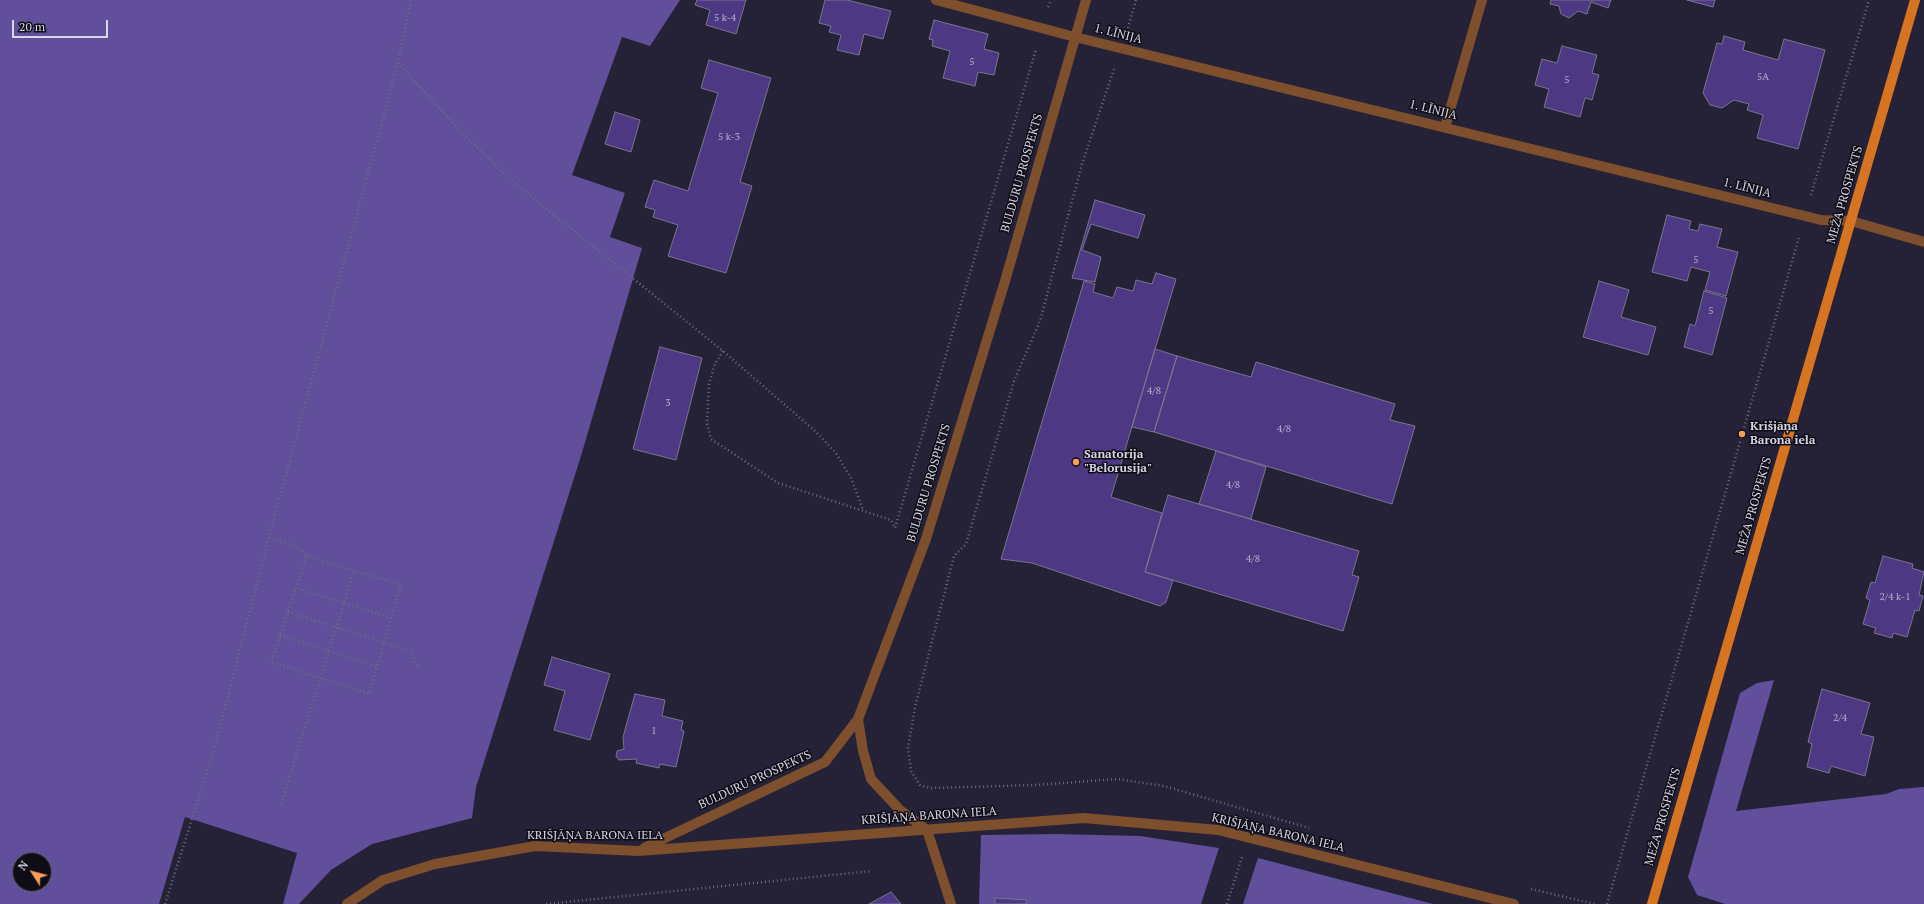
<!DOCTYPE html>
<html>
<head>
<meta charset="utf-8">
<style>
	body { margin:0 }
	#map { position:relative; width:1924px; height:904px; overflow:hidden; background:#252136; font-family:"PT Serif",serif }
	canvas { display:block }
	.north { position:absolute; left:12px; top:852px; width:40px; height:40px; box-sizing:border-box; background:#0e0c16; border:1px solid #5f5d68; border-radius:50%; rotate:306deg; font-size:11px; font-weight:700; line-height:16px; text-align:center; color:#d8d6e4 }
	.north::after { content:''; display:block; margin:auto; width:14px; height:18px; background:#fd9c56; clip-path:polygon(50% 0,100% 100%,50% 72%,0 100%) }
	.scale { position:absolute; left:12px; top:20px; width:96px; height:18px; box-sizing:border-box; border:2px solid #d8d6e4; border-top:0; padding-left:5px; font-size:12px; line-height:14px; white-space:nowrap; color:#d8d6e4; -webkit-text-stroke:3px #0e0c16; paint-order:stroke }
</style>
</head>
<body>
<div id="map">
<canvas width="1924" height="904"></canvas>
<div class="north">N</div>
<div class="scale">20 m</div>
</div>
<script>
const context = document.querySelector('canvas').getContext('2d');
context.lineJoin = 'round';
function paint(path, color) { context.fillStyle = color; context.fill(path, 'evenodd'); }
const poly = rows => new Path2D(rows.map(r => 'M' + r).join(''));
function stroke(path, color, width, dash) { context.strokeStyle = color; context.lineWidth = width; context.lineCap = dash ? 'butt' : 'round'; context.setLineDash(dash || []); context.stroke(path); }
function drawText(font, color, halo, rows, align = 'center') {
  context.font = font + ' "PT Serif",serif'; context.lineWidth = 3; context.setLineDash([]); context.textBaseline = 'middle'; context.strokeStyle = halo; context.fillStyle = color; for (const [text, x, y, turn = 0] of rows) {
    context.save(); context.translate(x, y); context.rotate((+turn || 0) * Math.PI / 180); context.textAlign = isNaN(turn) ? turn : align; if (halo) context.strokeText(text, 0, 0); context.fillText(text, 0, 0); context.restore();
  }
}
paint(poly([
	[0,0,680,0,650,46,622,37,572,175,625,193,610,237,642,248,581,456,476,787,472,818,372,844,331,870,299,904,283,904,297,853,185,817,159,904,0,904],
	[20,860,44,860,44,884,20,884],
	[1774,680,1736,811,1886,794,1899,789,1924,787,1924,904,1725,904,1697,895,1688,877,1740,693,1757,683],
	[1057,834,1140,836,1219,848,1201,904,979,904,981,835],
	[1258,858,1433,904,1243,904]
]), '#624f9b');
const building = poly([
	[697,0,746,0,736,34,706,25,710,10,695,5,697,0],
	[825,0,847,0,891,11,883,39,864,34,859,55,837,50,841,35,829,32,831,26,819,23,825,0],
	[1551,0,1611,0,1608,8,1591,2,1587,14,1578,11,1569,18,1561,14,1559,6,1550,4,1551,0],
	[1687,0,1715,0,1713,7,1687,0],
	[934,20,988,34,984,49,999,53,994,75,978,72,975,86,943,78,950,51,932,46,933,40,929,39,934,20],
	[1724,36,1745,42,1743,50,1778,60,1784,39,1825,50,1798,149,1757,138,1763,115,1747,110,1749,104,1734,100,1722,108,1710,105,1703,93,1717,43,1722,44,1724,36],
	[1562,46,1597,55,1592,73,1599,75,1592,100,1585,98,1580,117,1544,107,1549,89,1535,85,1542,59,1557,63,1562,46],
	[709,60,771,78,740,182,752,186,726,273,668,256,678,225,653,217,655,210,645,207,654,180,688,191,718,93,701,88,709,60],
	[615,112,640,120,631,152,605,144,615,112],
	[1095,200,1145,215,1138,238,1091,224,1082,250,1101,257,1095,282,1072,278,1095,200],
	[1667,215,1691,221,1689,229,1698,231,1700,224,1722,229,1717,247,1738,252,1726,296,1705,290,1710,272,1691,267,1687,281,1652,272,1667,215],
	[1156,273,1176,279,1111,497,1162,513,1145,572,1173,580,1166,602,1160,606,1032,563,1001,559,1084,281,1095,284,1093,292,1113,298,1117,287,1133,291,1136,280,1152,284,1156,273],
	[1599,281,1629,290,1621,317,1656,327,1648,355,1583,337,1599,281],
	[1704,291,1727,298,1712,355,1684,347,1690,324,1695,326,1704,291],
	[660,347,702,358,676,460,633,449,660,347],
	[1155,349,1177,356,1154,432,1132,427,1155,349],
	[1177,356,1251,377,1256,362,1395,404,1390,420,1415,426,1392,504,1154,432,1177,356],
	[1216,451,1266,467,1251,519,1199,504,1216,451],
	[1168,495,1359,551,1352,575,1359,577,1343,631,1145,572,1168,495],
	[1883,556,1913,564,1912,568,1924,572,1919,595,1923,596,1919,611,1915,610,1907,637,1893,633,1892,638,1874,633,1876,628,1863,624,1870,600,1866,598,1871,582,1875,583,1883,556],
	[552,657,610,674,590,740,554,730,565,691,544,685,552,657],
	[1822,689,1870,703,1861,734,1874,737,1865,776,1831,766,1829,773,1807,767,1812,744,1808,742,1822,689],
	[635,694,665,700,662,716,683,721,681,730,684,731,676,767,660,764,659,768,636,763,637,759,619,760,616,756,617,751,624,749,623,737,635,694],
	[891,892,901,904,869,904,891,892],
	[995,898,1027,900,1026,904,995,904,995,898]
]);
paint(building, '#4d3983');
stroke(building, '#79758e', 1);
stroke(poly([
	[1048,7,1051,0],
	[1128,28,1136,0],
	[398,63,454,124,507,177,723,351,815,431,836,453,852,480,863,510],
	[1114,69,1082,164,1040,321,1014,381,966,544,954,556,915,707,908,748,911,771,920,785,931,788,1036,785,1117,779,1164,786,1309,828],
	[1811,195,1869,0],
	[723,351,715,364,709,384,707,423,711,439,778,483,891,520,895,528,1036,49],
	[269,537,297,547,307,556,401,585,369,694,271,662,307,556],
	[295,588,392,618],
	[288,612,411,651,418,668],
	[280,635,377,667],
	[281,804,354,571],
	[1531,889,1595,904],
	[165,904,214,750,269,537,398,63,411,0],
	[546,904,872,871],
	[1227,904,1242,857],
	[1607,904,1799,237]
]), '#6f6c7e', 2.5, [1, 3]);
stroke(poly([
	[936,0,1075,37,1805,216,1821,220,1851,221,1924,242],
	[1445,127,1482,0],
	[858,719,863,751,871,779,900,810,927,830,951,904],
	[644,848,825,762,858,719,926,539,1005,281,1086,0],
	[347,904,383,880,435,864,535,846,638,851,1084,818,1218,830,1514,904]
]), '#7e4f2d', 10);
stroke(poly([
	[1652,904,1915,0]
]), '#d77421', 10);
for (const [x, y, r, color] of [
	[1742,434,4,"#fd9c56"],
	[1076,462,4,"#fd9c56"]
]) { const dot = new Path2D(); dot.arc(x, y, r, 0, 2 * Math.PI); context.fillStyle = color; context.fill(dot); stroke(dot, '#0e0c16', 1.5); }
drawText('10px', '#b5afcc', null, [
	["5 k-4",725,18],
	["5",972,62],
	["5A",1763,77],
	["5",1567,80],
	["5 k-3",729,137],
	["5",1696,260],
	["5",1711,311],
	["4/8",1154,391],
	["3",668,403],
	["4/8",1284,429],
	["4/8",1233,485],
	["4/8",1253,559],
	["2/4 k-1",1895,597],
	["2/4",1840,718],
	["1",654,731]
]);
drawText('12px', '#d8d6e4', '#0e0c16', [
	["1. LĪNIJA",1118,34,14],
	["1. LĪNIJA",1433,110,14],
	["BULDURU PROSPEKTS",1022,173,-74],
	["1. LĪNIJA",1747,188,14],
	["MEŽA PROSPEKTS",1845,195,-74],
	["BULDURU PROSPEKTS",929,483,-73],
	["MEŽA PROSPEKTS",1754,506,-74],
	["BULDURU PROSPEKTS",755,780,-25],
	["KRIŠJĀŅA BARONA IELA",929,816,-4],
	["MEŽA PROSPEKTS",1663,817,-74],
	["KRIŠJĀŅA BARONA IELA",1278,833,13],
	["KRIŠJĀŅA BARONA IELA",595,836]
]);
drawText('bold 12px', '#d8d6e4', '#0e0c16', [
	["Krišjāņa",1750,427],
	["Barona iela",1750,441],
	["Sanatorija",1084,455],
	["\"Belorusija\"",1084,469]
], 'left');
</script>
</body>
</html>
